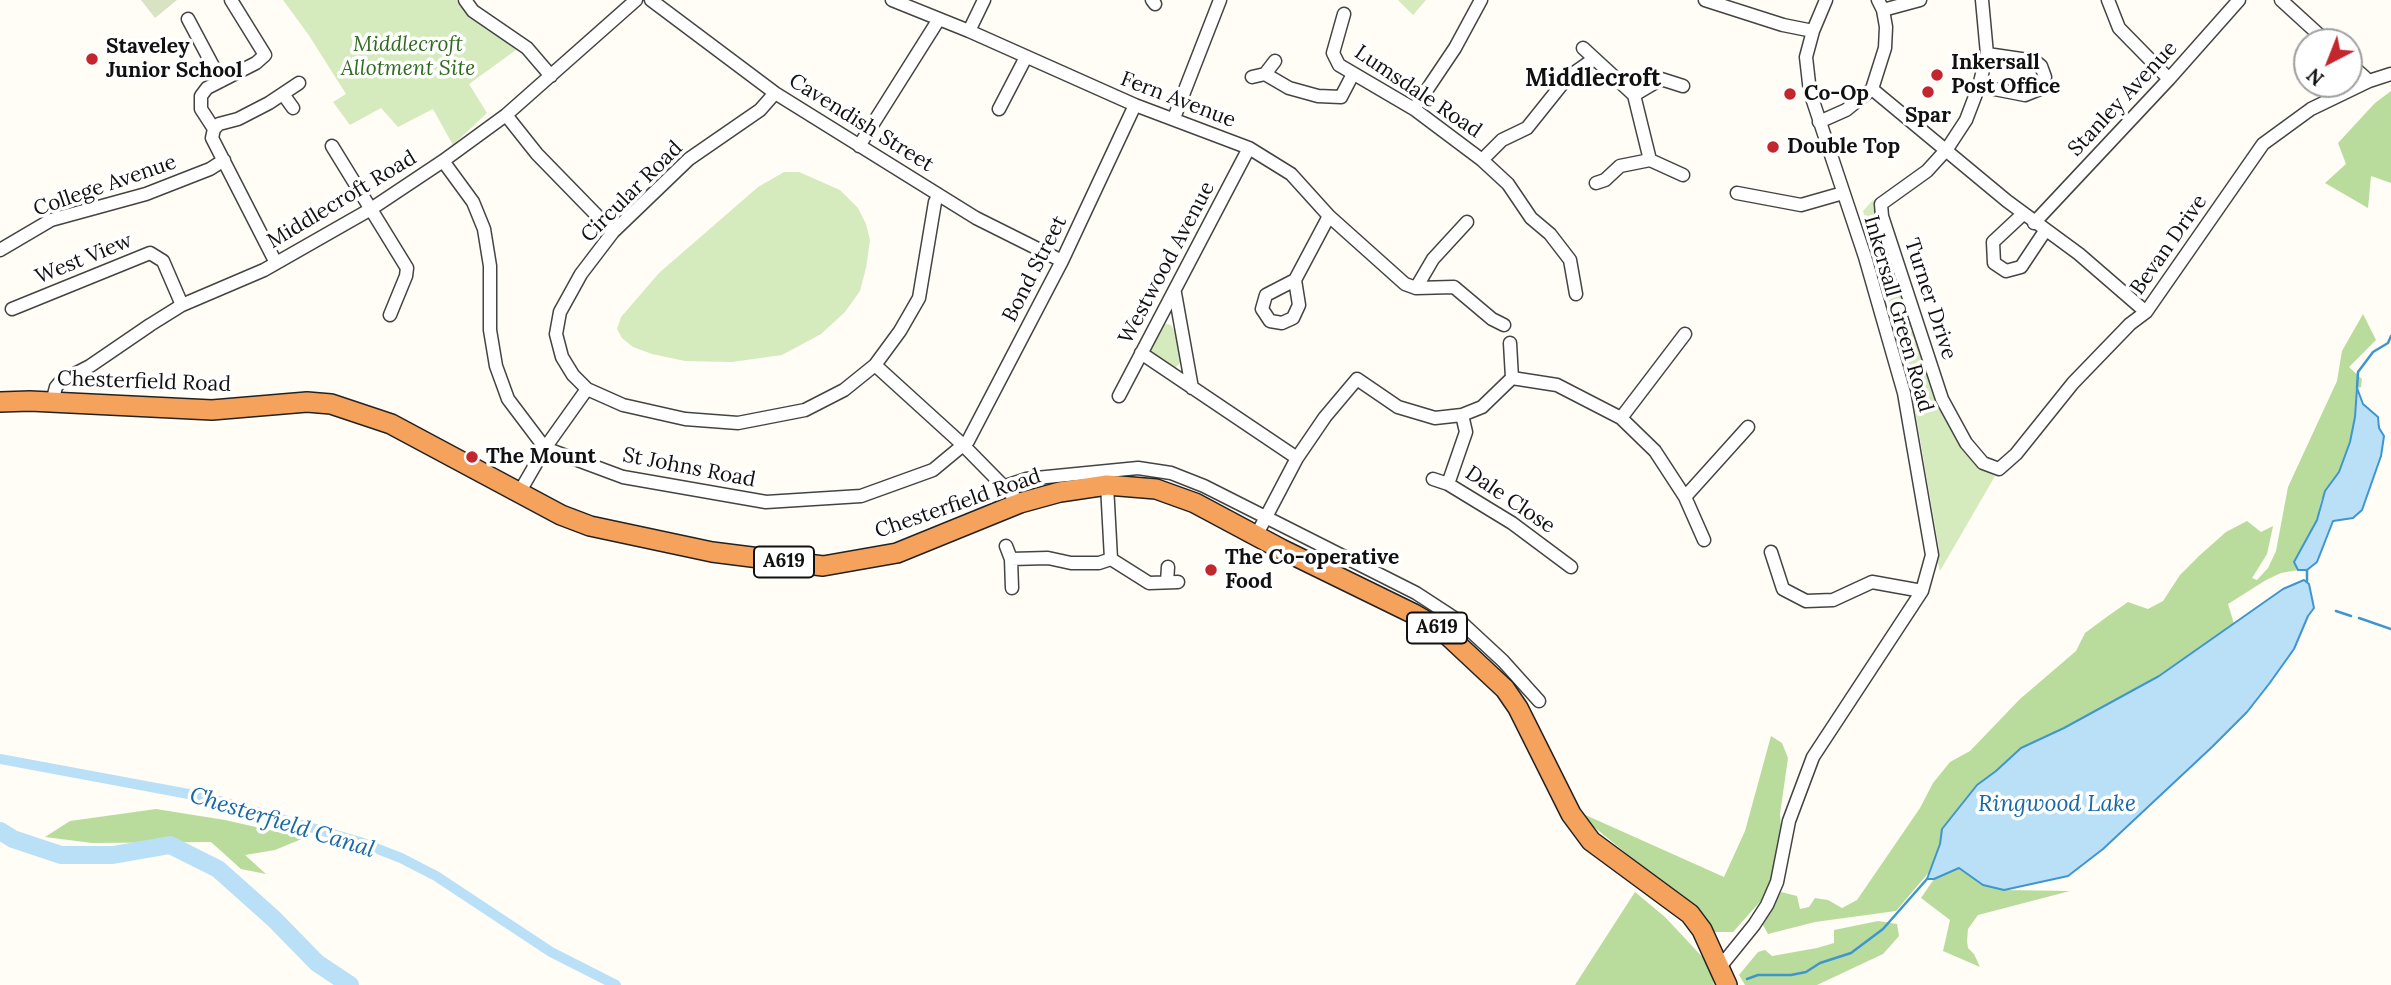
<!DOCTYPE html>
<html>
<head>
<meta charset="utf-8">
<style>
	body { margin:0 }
	#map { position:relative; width:2391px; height:985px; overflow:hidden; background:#fffdf5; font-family:Lora,serif }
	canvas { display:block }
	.north { position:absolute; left:2293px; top:28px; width:70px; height:70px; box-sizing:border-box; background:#fff; border:2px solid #a0a0a0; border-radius:50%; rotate:222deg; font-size:19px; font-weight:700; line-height:28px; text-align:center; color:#111 }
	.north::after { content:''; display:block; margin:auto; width:24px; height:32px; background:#c4262e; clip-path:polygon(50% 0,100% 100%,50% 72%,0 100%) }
</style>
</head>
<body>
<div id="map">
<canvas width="2391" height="985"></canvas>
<div class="north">N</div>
</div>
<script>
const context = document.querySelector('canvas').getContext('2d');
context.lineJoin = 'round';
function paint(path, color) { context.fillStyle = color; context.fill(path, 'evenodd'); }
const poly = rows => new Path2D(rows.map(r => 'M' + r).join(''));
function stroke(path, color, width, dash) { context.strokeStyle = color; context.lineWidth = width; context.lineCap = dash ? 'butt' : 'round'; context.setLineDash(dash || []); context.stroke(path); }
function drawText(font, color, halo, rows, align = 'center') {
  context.font = font + ' Lora,serif'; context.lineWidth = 7; context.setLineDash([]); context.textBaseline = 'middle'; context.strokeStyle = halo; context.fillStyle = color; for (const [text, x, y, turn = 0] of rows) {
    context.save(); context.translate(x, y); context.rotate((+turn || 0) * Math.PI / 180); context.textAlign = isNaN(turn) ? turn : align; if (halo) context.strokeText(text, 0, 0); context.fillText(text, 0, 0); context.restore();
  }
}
paint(poly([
	[283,0,456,0,516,50,469,84,487,113,453,145,433,109,398,127,381,108,350,125,333,102,346,94,308,34],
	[1398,0,1426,0,1413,15],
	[784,172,799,172,840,190,858,208,866,224,870,240,866,268,860,291,845,312,821,334,782,355,732,362,685,361,652,354,633,347,622,338,617,329,621,317,659,273,758,187],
	[1873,200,1938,402,1967,454,1979,468,1995,476,1940,571,1938,563,1939,549,1917,421,1902,346,1863,211],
	[1167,324,1171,325,1174,330,1183,360,1175,368,1151,354,1150,348,1160,326]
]), '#d5ebbd');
paint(poly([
	[2391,91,2391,183,2371,176,2368,208,2325,183,2346,164,2338,143,2375,103],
	[2363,314,2376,340,2349,367,2362,379,2361,387,2357,388,2355,417,2350,442,2339,472,2321,500,2317,520,2294,562,2298,570,2281,573,2266,580,2228,604,2234,624,2159,675,2064,728,2021,748,1996,771,1977,785,1942,829,1940,844,1930,871,1896,911,1815,922,1768,934,1763,925,1781,892,1797,896,1800,909,1809,907,1815,898,1828,900,1842,908,1857,900,1920,808,1933,783,1950,762,1970,751,2020,699,2076,651,2085,633,2108,616,2128,602,2148,609,2163,601,2180,575,2200,555,2226,532,2247,521,2261,532,2273,526,2267,554,2252,578,2257,580,2268,568,2276,551,2288,487,2337,381,2342,351],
	[1771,736,1782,743,1788,758,1780,814,1781,826,1770,887,1766,895,1733,932,1712,932,1682,899,1572,809,1724,877,1745,831],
	[156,809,225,820,304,838,275,850,245,855,266,874,241,869,211,842,92,843,45,837,70,821],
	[1959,868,1983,885,2004,890,2070,891,1978,915,1968,929,1967,941,1968,948,1974,954,1980,967,1943,951,1950,920,1921,898,1934,879],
	[1635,892,1665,917,1709,964,1714,985,1575,985],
	[1878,921,1897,924,1899,936,1892,944,1883,954,1817,985,1745,985,1739,975,1758,952,1765,950,1772,956,1817,948,1834,943,1834,930]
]), '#b9dc9c');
paint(poly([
	[141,0,177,0,155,18]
]), '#d9e3c4');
const water = poly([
	[2357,388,2363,404,2378,417,2379,428,2384,436,2381,456,2362,510,2353,518,2333,521,2317,562,2307,570,2298,570,2294,562,2317,520,2325,491,2339,472,2350,442,2355,417,2357,388],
	[2304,580,2309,584,2314,608,2308,616,2294,649,2269,684,2247,712,2212,747,2103,849,2068,876,2004,890,1983,885,1959,868,1934,879,1927,879,1940,844,1942,829,1977,785,1996,771,2021,748,2064,728,2159,676,2283,589,2304,580]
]);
paint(water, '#b9e0f7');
stroke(water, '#3f96cf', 2);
stroke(poly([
	[2357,388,2358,372,2373,352,2388,343,2391,336],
	[2307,570,2307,581],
	[2336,611,2351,616],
	[2359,618,2391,629],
	[1747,979,1758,975,1791,975,1806,972,1820,963,1851,953,1883,929,1927,879]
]), '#3f96cf', 2.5);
stroke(poly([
	[0,759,210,798,360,842,401,858,436,876,551,952,616,985]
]), '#b9e0f7', 10);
stroke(poly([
	[0,831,13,839,61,855,113,855,170,845,218,869,274,919,317,963,350,985]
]), '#b9e0f7', 18);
const minor = poly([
	[231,0,265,55,256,63,207,88,201,96,201,109,214,129,212,138,276,263],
	[465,0,473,11,527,48,551,76],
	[651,0,775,93,976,218,1062,261],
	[892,0,969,31,1135,105,1249,148,1291,174,1329,216,1405,284,1416,288,1454,287,1492,319,1504,325],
	[1152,0,1155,4],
	[1705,0,1783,25,1813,31],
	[1982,0,1987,54,1979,86,1966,120,1947,149,1927,171,1881,204,1882,216,1942,399,1966,443,1983,463,1999,469,2016,454,2073,383,2130,324,2146,312,2263,144,2311,109,2369,81,2391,74],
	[2108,0,2119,28,2169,79],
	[2281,0,2327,42],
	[1883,10,1920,0],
	[1344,14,1333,53,1339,65,1414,109,1482,160,1508,184,1531,218,1550,234,1570,260,1576,294],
	[188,19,221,81],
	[969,31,984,0],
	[1583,48,1634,95,1650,160,1620,166,1605,180,1596,183],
	[2349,63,2369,81],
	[1265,74,1289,88,1318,96,1341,97,1353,74],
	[1252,77,1265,74,1275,61],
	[1979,86,2025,95,2040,89,2045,77,2041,66,2035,61,1987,54],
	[1872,89,2007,201,2079,254,2146,312],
	[775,93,760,110,689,159,613,232,581,274,560,312,556,334,562,357,573,375,587,389,623,405,685,419,738,423,805,410,844,390,875,365,900,331,919,298,935,202,939,195],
	[283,94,293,108],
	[1634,95,1661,79,1683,86],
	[999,109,1026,57],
	[1414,109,1455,48,1481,0],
	[506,115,537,154,613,232],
	[1174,118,1220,0],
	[1819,122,1846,110,1872,89,1885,48,1886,27,1883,10,1878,0],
	[214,129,219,124,238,119,269,103,299,83],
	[332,146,407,268,406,276,390,315],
	[859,146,939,19],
	[1482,160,1502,140,1527,128,1567,78,1594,59],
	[1650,160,1683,175],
	[443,161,473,202,484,229,490,266,490,330,496,366,508,399,545,448,623,477,766,502,861,496,933,470,968,441,1062,261,1135,105],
	[1737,193,1801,205,1843,193],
	[2023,214,1993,242,1994,263,2006,271,2021,267,2045,231],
	[2034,223,2169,79,2239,0],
	[0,250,51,220,146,194,210,169,224,160],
	[1295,280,1266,295,1262,309,1270,321,1282,323,1293,318,1299,305,1295,280,1329,216],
	[1416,288,1433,259,1467,222],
	[1175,293,1192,388],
	[12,309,150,253,163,261,182,305],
	[1141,353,1297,458],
	[875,365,963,445,1020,503],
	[1512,378,1557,385,1621,418,1655,451,1685,497,1704,540],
	[1119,396,1249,148],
	[52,402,56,387,61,381,90,366,150,325,182,305,264,270,371,209,443,161,506,115,636,0],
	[1462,415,1466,432,1448,484,1512,523,1571,567],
	[1621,418,1685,334],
	[1433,479,1448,484],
	[1107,485,1111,559],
	[1005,486,1026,479,1138,468,1171,473,1204,486,1416,593,1462,623,1503,661,1539,701],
	[519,493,545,448,587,389],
	[1685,497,1748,427],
	[1256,536,1297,458,1325,417,1357,379,1398,407,1435,418,1462,415,1482,407,1512,378,1510,343],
	[1006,546,1011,559,1012,588],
	[1771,552,1783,589,1806,601,1833,600,1872,582,1922,591],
	[1011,559,1048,558,1071,563,1099,563,1111,559],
	[1111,559,1149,583,1178,582],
	[1167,582,1168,567],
	[1720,967,1754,925,1767,905,1777,882,1789,821,1813,757,1922,591,1932,555,1904,393,1865,257,1810,92,1806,57,1813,31,1826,0]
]);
const highway = poly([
	[0,402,30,401,212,410,307,402,331,404,391,424,561,515,590,526,712,552,823,566,897,553,1020,503,1060,492,1107,485,1156,489,1195,503,1281,549,1414,614,1443,631,1505,689,1518,708,1571,814,1591,841,1690,914,1702,930,1727,985]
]);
stroke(minor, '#444', 15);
stroke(highway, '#222', 22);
stroke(minor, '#fff', 12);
stroke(highway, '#f5a25d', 19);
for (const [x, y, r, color] of [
	[92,59,7,"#c4262e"],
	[1937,75,7,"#c4262e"],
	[1928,92,7,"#c4262e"],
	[1790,94,7,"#c4262e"],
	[1773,147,7,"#c4262e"],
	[472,457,7,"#c4262e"],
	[1211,570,7,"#c4262e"]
]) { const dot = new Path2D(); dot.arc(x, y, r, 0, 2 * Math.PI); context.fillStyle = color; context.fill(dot); stroke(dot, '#fff', 2.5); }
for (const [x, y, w] of [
	[784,562,60],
	[1437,628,60]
]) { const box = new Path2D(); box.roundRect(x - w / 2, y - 15.5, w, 31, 5); context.fillStyle = '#fff'; context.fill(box); stroke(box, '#111', 2); }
drawText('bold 19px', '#111', null, [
	["A619",784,562],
	["A619",1437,628]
]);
drawText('italic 21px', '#2f6b1f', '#fff', [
	["Middlecroft",408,45],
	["Allotment Site",408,69]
]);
drawText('bold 21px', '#111', '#fff', [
	["Staveley",106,47],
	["Junior School",106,71],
	["Inkersall",1951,63],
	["Post Office",1951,87],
	["Co-Op",1804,94],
	["Spar",1928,116,"center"],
	["Double Top",1787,147],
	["The Mount",486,457],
	["The Co-operative",1225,558],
	["Food",1225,582]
], 'left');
drawText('21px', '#111', '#fff', [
	["Lumsdale Road",1418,92,34],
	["Stanley Avenue",2123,99,-47],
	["Fern Avenue",1178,100,21],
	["Cavendish Street",861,123,32],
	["College Avenue",105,186,-19],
	["Circular Road",632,192,-45],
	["Middlecroft Road",342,200,-31],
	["Bevan Drive",2169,245,-55],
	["West View",84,259,-22],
	["Westwood Avenue",1167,263,-62],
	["Bond Street",1035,269,-63],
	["Turner Drive",1930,299,72],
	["Inkersall Green Road",1898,314,74],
	["Chesterfield Road",144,382,2],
	["St Johns Road",689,468,11],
	["Dale Close",1510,500,34],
	["Chesterfield Road",958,504,-19]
]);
drawText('italic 23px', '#1768a6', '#fff', [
	["Ringwood Lake",2057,804],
	["Chesterfield Canal",282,823,17]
]);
drawText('bold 24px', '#111', '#fff', [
	["Middlecroft",1593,79]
]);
</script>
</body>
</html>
